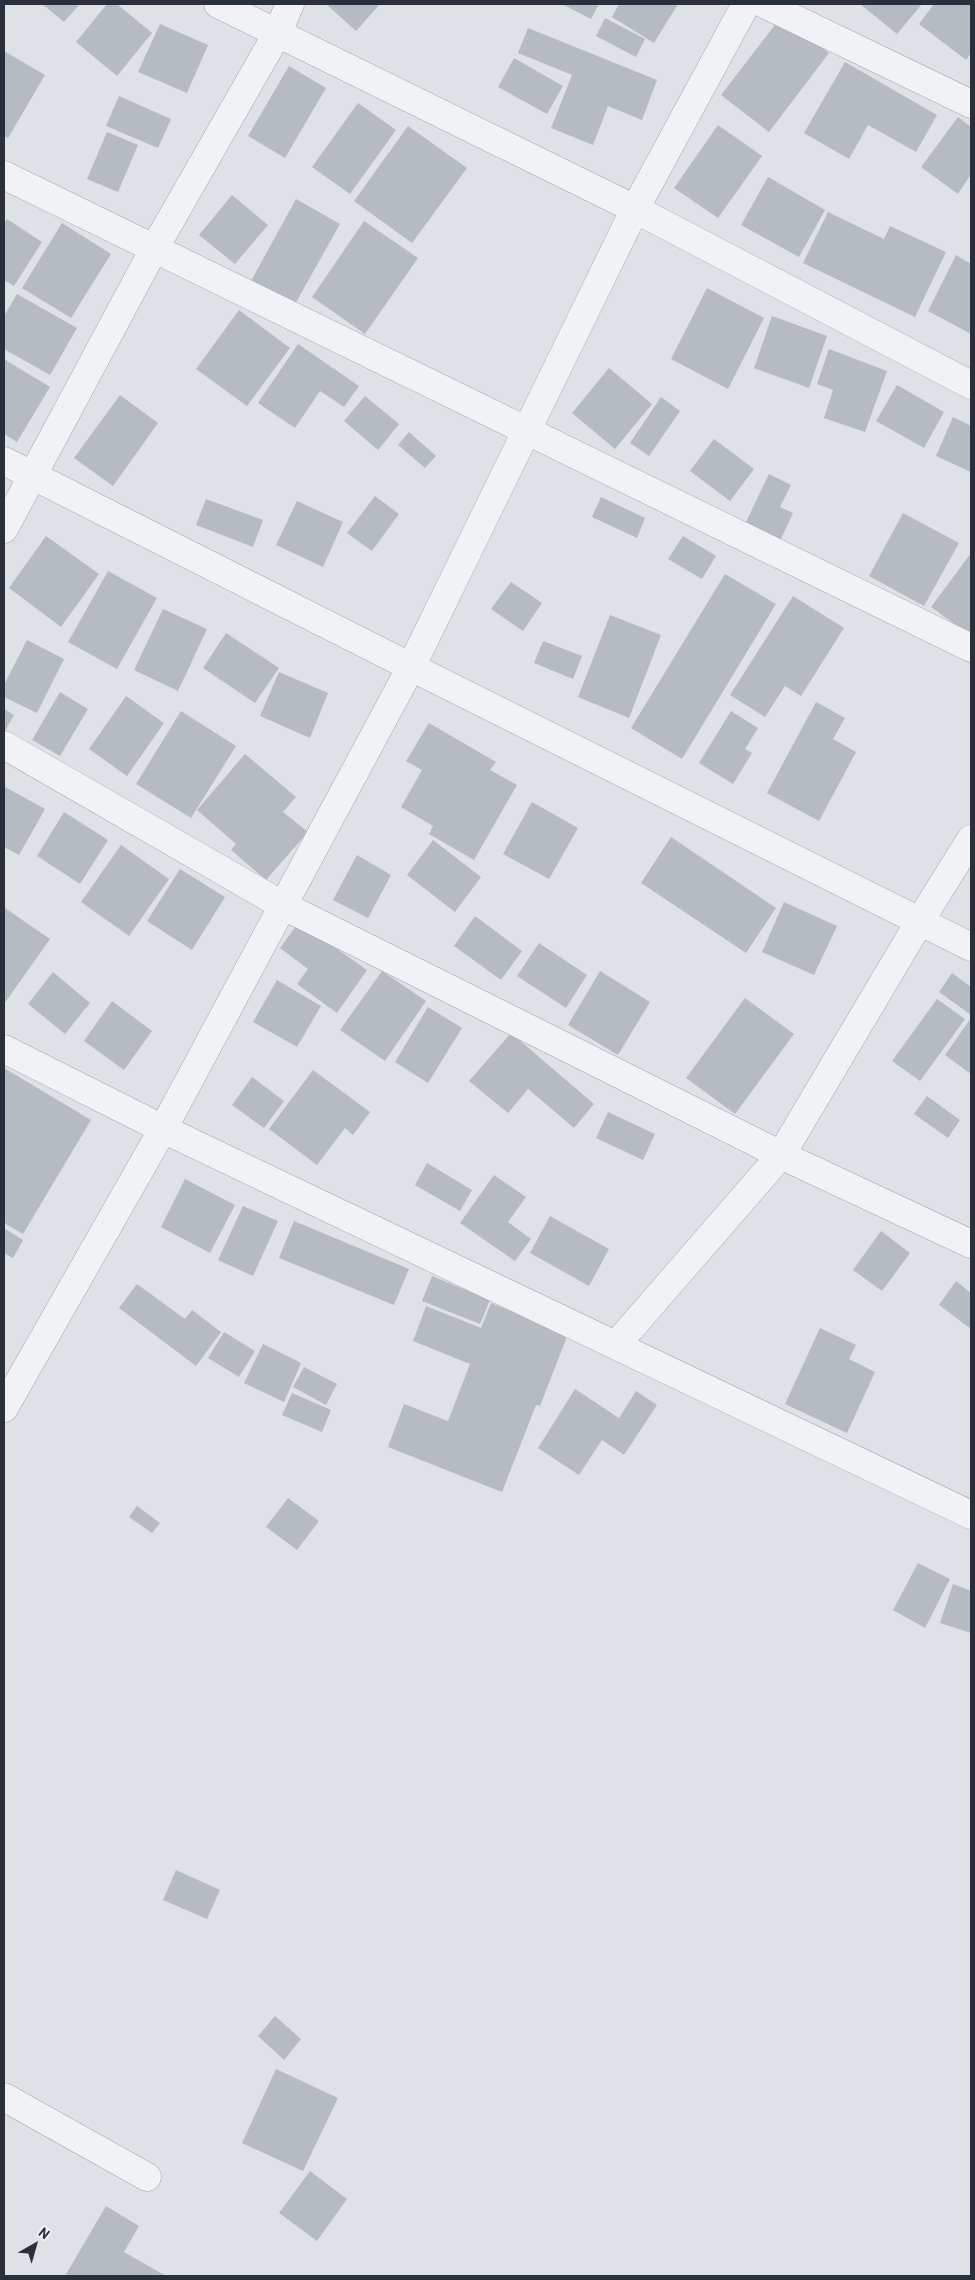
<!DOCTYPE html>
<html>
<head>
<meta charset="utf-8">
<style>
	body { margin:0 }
	#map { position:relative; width:975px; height:2280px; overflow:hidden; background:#dee1e6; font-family:Barlow,sans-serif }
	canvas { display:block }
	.frame { position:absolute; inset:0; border:5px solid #29303b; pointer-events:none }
	.north { position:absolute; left:10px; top:2220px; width:50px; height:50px; -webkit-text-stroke:4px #edf0f4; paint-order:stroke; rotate:38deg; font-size:14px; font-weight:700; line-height:20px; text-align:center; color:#29303b }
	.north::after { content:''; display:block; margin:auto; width:18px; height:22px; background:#29303b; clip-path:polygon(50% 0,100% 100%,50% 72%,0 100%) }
</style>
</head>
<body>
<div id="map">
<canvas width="975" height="2280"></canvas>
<div class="frame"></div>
<div class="north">N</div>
</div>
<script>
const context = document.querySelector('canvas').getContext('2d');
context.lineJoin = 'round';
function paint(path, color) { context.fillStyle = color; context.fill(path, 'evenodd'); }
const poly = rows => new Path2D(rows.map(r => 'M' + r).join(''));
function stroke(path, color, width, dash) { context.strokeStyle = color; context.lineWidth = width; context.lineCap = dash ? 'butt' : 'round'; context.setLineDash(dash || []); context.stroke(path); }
paint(poly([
	[42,4,80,4,64,22],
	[107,4,117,4,152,33,117,76,76,42],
	[326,4,380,4,356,31],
	[562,4,599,4,591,19],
	[619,4,678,4,654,43,612,17],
	[860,4,922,4,897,34],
	[934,4,971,4,971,53,966,60,919,24],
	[781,17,829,53,769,132,721,95],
	[605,18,645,39,636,57,596,36],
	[160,24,208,45,187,93,138,72],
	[528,28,657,80,642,120,608,106,593,145,551,128,572,75,518,53],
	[4,51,45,75,8,138,4,136],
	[514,58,563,86,547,114,498,87],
	[845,62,937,115,916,152,868,125,849,159,804,133],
	[289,66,326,88,285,158,248,136],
	[119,96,171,119,158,148,106,126],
	[358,103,396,130,350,194,312,167],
	[958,117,971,127,971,174,958,194,921,167],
	[718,125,762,156,718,218,674,188],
	[408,126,467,168,412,243,354,201],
	[107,132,138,145,118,192,87,179],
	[768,177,825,210,799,257,741,225],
	[232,195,268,225,235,264,199,235],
	[296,199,340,224,295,304,251,281],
	[828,212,884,239,890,226,946,252,915,317,803,263],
	[7,219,42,242,14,286,4,280,4,223],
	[364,221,418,258,365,334,312,297],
	[62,223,111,254,71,318,22,288],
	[956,255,971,264,971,334,928,311],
	[707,288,764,318,728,389,671,359],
	[17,294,77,328,50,375,4,349,4,316],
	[239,310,290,348,247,406,196,369],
	[772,316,827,336,809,388,754,368],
	[298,344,359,386,344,407,320,391,295,428,258,403],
	[829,349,887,371,865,432,824,418,833,390,817,384],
	[4,359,50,387,17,442,4,434],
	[609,368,652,404,615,449,572,413],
	[897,385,944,412,924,448,876,421],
	[120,395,158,423,113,486,74,458],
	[365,396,399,424,378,450,344,421],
	[661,397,680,411,649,456,630,443],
	[953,417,971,426,971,472,936,456],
	[409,432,436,456,425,468,398,445],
	[714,439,754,469,730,501,690,471],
	[769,474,791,485,780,507,793,513,780,541,745,524],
	[375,496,399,514,372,551,347,533],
	[601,497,645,518,637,538,592,517],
	[206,499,263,520,253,547,196,525],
	[297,501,343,522,323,567,276,545],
	[903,513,959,543,924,606,869,576],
	[46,536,99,574,61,627,9,588],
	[683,536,716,556,702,579,668,559],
	[971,553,971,636,931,607],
	[108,571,157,598,117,669,68,642],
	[725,574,776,604,682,759,631,728],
	[511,582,542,603,523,631,491,609],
	[793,596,844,628,801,696,785,686,765,717,730,695],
	[163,609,207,629,178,691,134,670],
	[610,615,661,635,629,718,578,697],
	[226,633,279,668,255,703,203,668],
	[27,640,64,659,37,713,4,697,4,685],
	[543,641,582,656,573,679,534,663],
	[279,672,328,693,310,738,260,716],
	[60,692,88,709,60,756,32,740],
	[126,696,164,723,127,776,89,749],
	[816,702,845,718,833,739,856,752,819,821,767,793],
	[4,709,14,715,5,731,4,730],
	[181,711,236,746,191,818,136,784],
	[731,711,758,728,745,749,752,753,733,784,699,763],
	[429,723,496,762,490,770,517,785,474,860,429,834,433,826,401,807,422,770,406,761],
	[245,754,296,797,283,812,308,832,266,880,231,850,236,844,197,810],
	[5,787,45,809,19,855,4,847],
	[532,802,578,828,549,879,503,854],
	[64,812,108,840,80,884,37,856],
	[671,837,776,908,746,953,641,883],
	[433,840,481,877,455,912,407,875],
	[121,845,169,879,129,936,81,902],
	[357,855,391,875,368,918,333,900],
	[180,869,225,897,192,950,147,921],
	[784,902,837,926,814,975,762,952],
	[5,908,50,939,4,1004,4,909],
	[475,916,522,951,501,980,454,946],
	[299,922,367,970,337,1013,297,984,308,969,280,948],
	[539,943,587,975,566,1008,517,976],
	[382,971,426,1001,385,1061,340,1030],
	[600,971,650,1002,618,1055,568,1025],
	[53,972,90,1003,65,1034,28,1004],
	[952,973,971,987,971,1015,939,992],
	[277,980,321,1006,297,1047,253,1022],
	[745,998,794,1034,735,1114,686,1078],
	[937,999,965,1019,920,1081,892,1061],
	[112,1001,152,1031,124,1070,84,1041],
	[428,1007,462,1028,428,1083,395,1062],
	[971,1018,971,1074,945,1055],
	[511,1033,594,1104,574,1128,528,1089,508,1113,469,1081],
	[4,1068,91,1120,23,1234,4,1223],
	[313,1070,370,1112,353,1135,345,1128,317,1165,269,1129],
	[252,1077,284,1101,264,1128,232,1105],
	[927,1096,960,1120,948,1138,914,1114],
	[608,1112,655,1134,643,1160,596,1138],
	[427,1163,472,1190,460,1211,415,1185],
	[494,1175,526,1197,508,1222,531,1239,515,1261,460,1223],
	[185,1179,235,1205,210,1253,161,1227],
	[243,1206,278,1221,253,1276,218,1260],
	[550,1216,609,1249,589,1286,530,1253],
	[294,1221,409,1269,394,1305,279,1258],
	[4,1228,23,1240,13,1258,4,1253],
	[881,1231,910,1253,882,1291,853,1270],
	[432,1276,490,1300,480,1324,422,1301],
	[956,1281,971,1293,971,1329,939,1305],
	[137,1284,185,1319,192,1310,221,1332,196,1366,119,1308],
	[491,1303,568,1334,540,1406,536,1405,502,1492,388,1447,404,1404,448,1421,470,1364,413,1341,426,1306,481,1328],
	[820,1328,856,1345,849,1359,875,1372,847,1433,785,1404],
	[224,1332,255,1351,239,1377,208,1358],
	[263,1344,301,1363,284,1402,244,1383],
	[304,1367,337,1384,326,1405,293,1387],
	[575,1389,619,1418,636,1391,657,1405,624,1455,602,1440,579,1475,538,1448],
	[292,1393,331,1410,322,1432,282,1415],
	[288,1498,319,1521,297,1550,266,1527],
	[137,1506,160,1523,152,1533,129,1517],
	[918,1563,950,1579,925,1628,893,1610],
	[953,1584,971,1591,971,1633,940,1623],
	[176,1870,220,1890,207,1919,163,1900],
	[275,2016,301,2039,284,2060,258,2036],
	[276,2069,338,2098,303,2171,242,2143],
	[310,2171,347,2199,317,2241,279,2213],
	[106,2206,139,2226,124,2252,166,2276,65,2276]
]), '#b6bbc2');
const minor = poly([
	[218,4,635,209,971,385],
	[764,4,971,104],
	[4,175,971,648],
	[4,461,411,667,635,209,746,4],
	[4,529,154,249,277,34,290,4],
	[4,745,284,906,781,1155,971,1244],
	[4,1049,163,1129,971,1515],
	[616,1345,781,1155,920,921,971,839],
	[4,2097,147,2177]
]);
const tertiary = poly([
	[4,1408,163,1129,411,667,971,947]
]);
stroke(minor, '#a4a8af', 29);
stroke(tertiary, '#a4a8af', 29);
stroke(minor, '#f0f2f5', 28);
stroke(tertiary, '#f0f2f5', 28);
</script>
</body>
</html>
